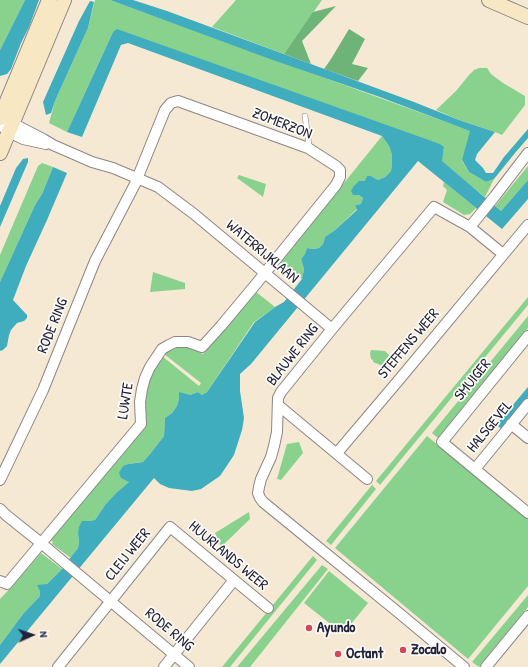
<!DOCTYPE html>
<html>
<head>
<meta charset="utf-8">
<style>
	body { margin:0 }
	#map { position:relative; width:528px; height:667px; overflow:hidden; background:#f5e9d3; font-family:"Patrick Hand",sans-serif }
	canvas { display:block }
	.north { position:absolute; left:12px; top:615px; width:40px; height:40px; -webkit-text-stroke:3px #fdfcf7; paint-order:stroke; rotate:87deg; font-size:11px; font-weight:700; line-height:16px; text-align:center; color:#22223b }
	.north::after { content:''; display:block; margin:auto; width:14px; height:18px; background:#22223b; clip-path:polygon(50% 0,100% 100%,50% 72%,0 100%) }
</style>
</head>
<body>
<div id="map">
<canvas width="528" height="667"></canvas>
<div class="north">N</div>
</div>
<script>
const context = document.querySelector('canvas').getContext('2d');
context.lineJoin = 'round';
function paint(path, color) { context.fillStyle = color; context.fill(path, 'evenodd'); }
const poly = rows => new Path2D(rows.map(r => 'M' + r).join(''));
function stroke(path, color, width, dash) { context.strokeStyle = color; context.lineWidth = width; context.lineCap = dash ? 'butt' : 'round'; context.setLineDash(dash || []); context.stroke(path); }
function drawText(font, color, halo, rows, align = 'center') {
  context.font = font + ' "Patrick Hand",sans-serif'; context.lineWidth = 3.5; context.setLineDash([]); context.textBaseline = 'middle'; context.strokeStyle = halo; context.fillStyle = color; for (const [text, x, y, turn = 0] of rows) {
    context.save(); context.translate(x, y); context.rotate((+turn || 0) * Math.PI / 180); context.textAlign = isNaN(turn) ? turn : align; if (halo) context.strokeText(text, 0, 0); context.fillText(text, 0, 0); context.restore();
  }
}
paint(poly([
	[0,0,25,0,0,50],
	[95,0,110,0,471,131,462,161,469,172,486,182,494,179,485,197,441,161,444,148,113,32,67,132,49,123,55,101,88,28],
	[236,0,322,0,284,54,212,27],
	[479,68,487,68,491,74,503,83,525,96,525,105,502,135,495,132,459,120,436,110,456,91,469,75,474,70],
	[382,136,389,146,392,155,392,163,391,171,385,177,378,180,371,176,359,195,363,198,361,204,355,205,357,209,335,230,325,237,323,244,319,248,313,249,307,248,305,254,301,259,304,269,302,279,280,262],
	[42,163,53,167,42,194,35,205,0,282,0,255,38,166],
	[528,166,528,180,501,211,495,206],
	[239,175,266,184,263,197,237,178],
	[444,182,476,208,470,214,464,215,443,202,447,190,443,186],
	[153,272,185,283,185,289,150,292],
	[255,291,275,307,254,322,207,392,202,395,198,392,179,399,177,406,172,413,165,418,164,436,150,454,143,462,129,464,129,482,116,493,105,505,95,520,88,521,78,534,79,541,78,548,71,558,52,544,53,542,48,537,145,424,143,403,147,381,162,356,199,386,201,383,164,354,177,346,186,346,203,354],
	[528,297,528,305,380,485,376,481],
	[528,316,528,328,438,438,432,433],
	[371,350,385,351,391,357,390,369,373,362,373,360,371,359,370,353],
	[427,436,528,519,528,586,468,659,335,548],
	[299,442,303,453,281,480,277,479,287,444],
	[372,485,376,489,331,545,326,541],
	[249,512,250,519,221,547,215,533],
	[41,553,62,569,40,591,40,596,23,614,0,645,0,599,16,582],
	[313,556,317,560,230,667,222,667],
	[322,565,328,569,250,667,237,667],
	[329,571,368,603,343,634,304,603],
	[528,595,528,607,479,667,472,662]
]), '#89d28e');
paint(poly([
	[336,6,302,41,311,64,284,54,313,12],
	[349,29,365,39,352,64,368,68,358,81,324,69,331,59]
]), '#6eb479');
paint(poly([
	[25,0,39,0,29,27,21,43,11,69,7,74,0,76,0,50],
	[110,0,133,0,167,11,414,102,459,120,495,132,477,154,475,160,483,168,486,173,493,173,504,157,528,129,528,138,515,153,494,179,486,182,469,172,462,160,470,131,377,96,270,59],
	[90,1,94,2,88,28,55,101,51,113,46,115,43,102,79,21],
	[117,29,440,144,444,147,442,161,501,211,528,180,528,199,502,229,418,161,251,364,240,374,240,391,244,418,242,430,234,455,220,476,201,489,192,491,169,488,160,484,154,478,0,664,0,645,23,614,40,596,40,591,37,585,47,584,62,569,78,548,79,541,78,534,79,527,82,521,88,521,95,520,105,505,116,493,129,482,121,478,119,473,123,466,129,464,143,462,150,454,164,436,165,418,172,413,177,406,179,399,179,392,190,395,198,392,202,395,207,392,255,322,275,307,284,302,302,279,304,269,301,259,305,254,307,248,313,249,319,248,323,244,325,237,335,230,357,210,355,205,361,204,363,198,359,195,353,195,351,191,354,186,359,181,365,181,367,176,371,176,378,180,385,177,391,171,392,163,392,155,389,146,382,136,128,43,121,45,82,137,67,132,113,32],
	[28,158,28,162,0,227,0,206,16,168,23,159],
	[53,167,67,173,47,220,26,266,13,300,27,315,27,318,24,321,17,323,11,330,9,335,7,346,3,350,0,351,0,282,35,205,42,194],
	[528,387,528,397,502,429,496,425]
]), '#40adbe');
const lane = poly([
	[305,116,309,145,308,148]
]);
const street = poly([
	[6,123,13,123,16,125,43,139,53,145,76,155,92,162,113,168,158,187,194,214,332,329],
	[4,128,9,132,23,139,46,144],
	[470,227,503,254],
	[528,336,442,442,528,513],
	[278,405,367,479],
	[511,424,528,438],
	[337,453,398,381,528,225],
	[475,469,528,404],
	[0,480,43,390,95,261,135,184,165,110,171,103,178,101,308,148,336,166,340,170,340,177,336,185,256,284,221,326,202,347,188,342,175,342,169,345,162,349,150,367,145,378,142,389,140,402,141,424,7,584,0,581],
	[0,509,6,515,41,543,189,667],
	[58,667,170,527,268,608],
	[164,667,234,580],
	[464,667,399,613,263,502,260,498,258,493,259,487,261,479,271,457,274,446,277,432,278,398,281,392,332,329,434,207,470,227,495,196,528,153],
	[486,667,528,616]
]);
const secondary = poly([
	[489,0,528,17],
	[0,118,49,0],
	[0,153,64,0]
]);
stroke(lane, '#8c8687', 6);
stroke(street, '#8c8687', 12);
stroke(secondary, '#8c8687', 16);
stroke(lane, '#fff', 5);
stroke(street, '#fff', 10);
stroke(secondary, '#f7e8c3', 14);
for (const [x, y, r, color] of [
	[309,628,4,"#d1495b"],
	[403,650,4,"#d1495b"],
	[338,654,4,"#d1495b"]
]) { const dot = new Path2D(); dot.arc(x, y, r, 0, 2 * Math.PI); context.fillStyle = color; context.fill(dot); stroke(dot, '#fdfcf7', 1.5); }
drawText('15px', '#22223b', '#fdfcf7', [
	["ZOMERZON",282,124,21],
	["WATERRIJKLAAN",262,252,40],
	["RODE RING",53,326,-68],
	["STEFFENS WEER",409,344,-50],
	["BLAUWE RING",293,355,-52],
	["SMUIGER",473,380,-51],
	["LUWTE",126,401,-81],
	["HALSGEVEL",490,427,-51],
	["CLEIJ WEER",128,555,-51],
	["HUURLANDS WEER",228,556,40],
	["RODE RING",169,630,40]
]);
drawText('bold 15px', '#22223b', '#fdfcf7', [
	["Ayundo",317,628],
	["Zocalo",411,650],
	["Octant",346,654]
], 'left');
</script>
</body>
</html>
